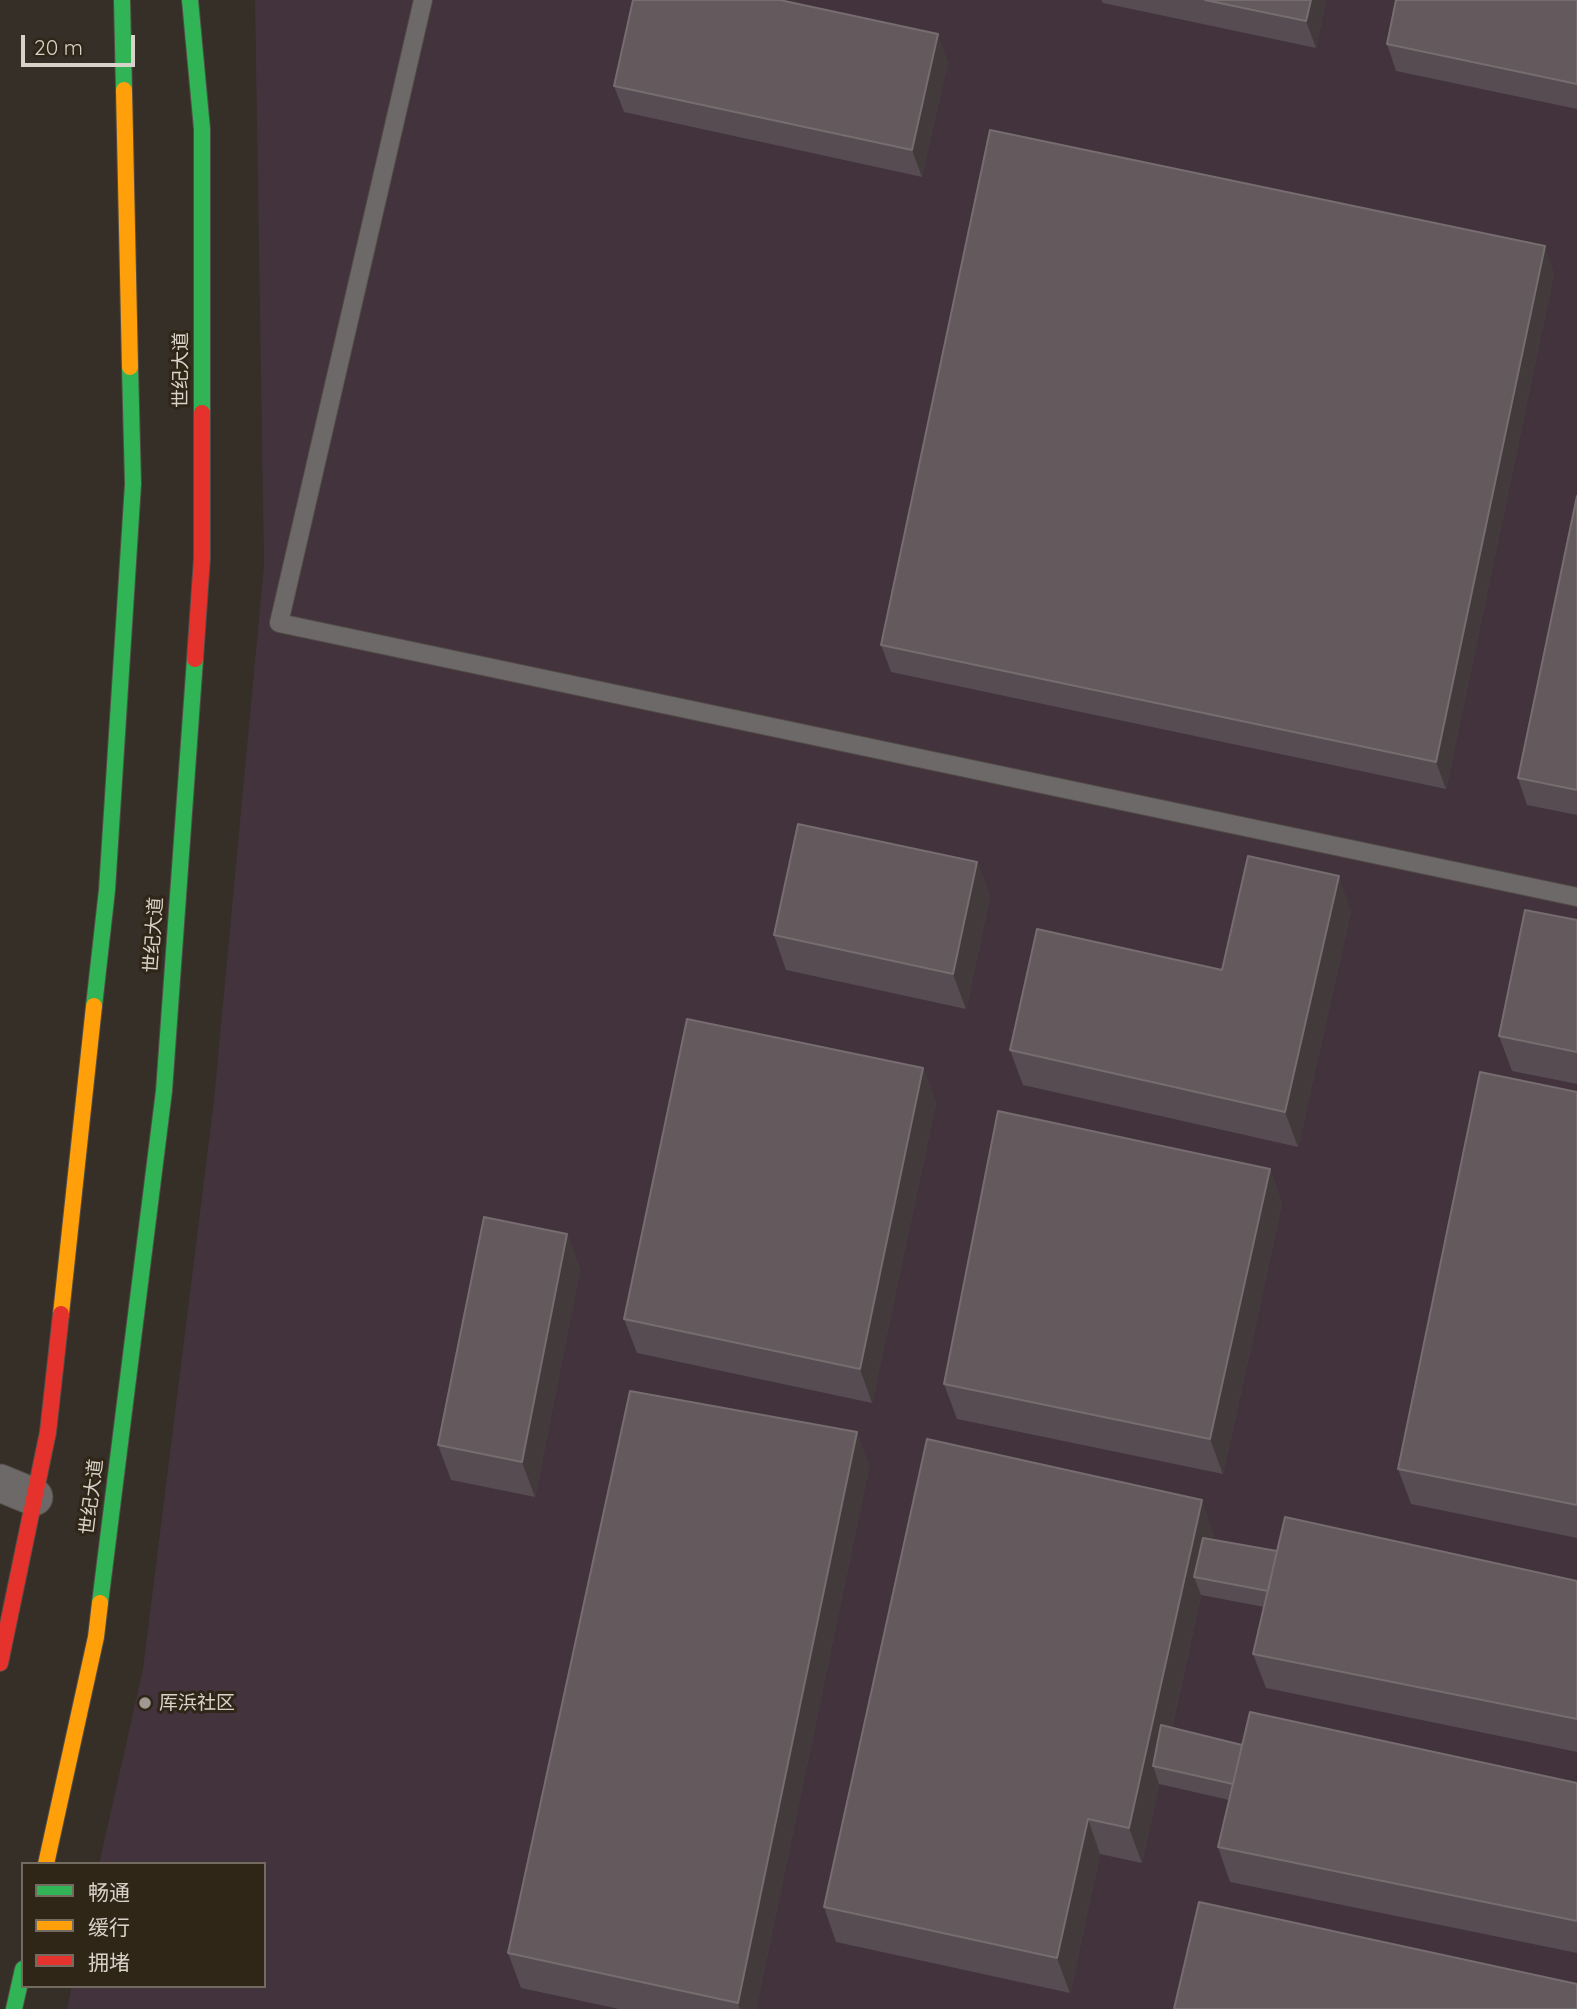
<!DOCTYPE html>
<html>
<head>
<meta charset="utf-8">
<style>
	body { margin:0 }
	#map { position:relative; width:1577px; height:2009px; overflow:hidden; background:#352f28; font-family:Quicksand,"Noto Sans SC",sans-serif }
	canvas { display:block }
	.legend { position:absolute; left:21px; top:1862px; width:245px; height:126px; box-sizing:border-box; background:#302618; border:2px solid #736b5f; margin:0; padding:9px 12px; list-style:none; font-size:21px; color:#d8d2c9 }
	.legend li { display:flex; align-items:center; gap:14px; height:35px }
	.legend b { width:35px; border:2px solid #736b5f }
	.scale { position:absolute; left:21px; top:35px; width:114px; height:32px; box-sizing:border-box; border:4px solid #d8d2c9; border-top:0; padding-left:9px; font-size:21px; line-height:24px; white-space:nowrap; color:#d8d2c9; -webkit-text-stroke:5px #302618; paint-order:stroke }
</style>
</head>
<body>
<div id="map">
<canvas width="1577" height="2009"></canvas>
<ul class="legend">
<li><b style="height:9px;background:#30b455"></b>畅通</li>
<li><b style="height:9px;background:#ff9f0a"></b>缓行</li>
<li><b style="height:9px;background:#e5322d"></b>拥堵</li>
</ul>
<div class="scale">20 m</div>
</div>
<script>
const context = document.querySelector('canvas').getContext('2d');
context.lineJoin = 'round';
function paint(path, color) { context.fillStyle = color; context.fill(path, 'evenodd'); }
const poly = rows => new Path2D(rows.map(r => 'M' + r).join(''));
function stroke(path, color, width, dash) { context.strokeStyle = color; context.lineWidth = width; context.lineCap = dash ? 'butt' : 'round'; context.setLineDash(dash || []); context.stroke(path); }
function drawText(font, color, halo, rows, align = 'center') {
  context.font = font + ' Quicksand,"Noto Sans SC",sans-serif'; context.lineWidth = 6; context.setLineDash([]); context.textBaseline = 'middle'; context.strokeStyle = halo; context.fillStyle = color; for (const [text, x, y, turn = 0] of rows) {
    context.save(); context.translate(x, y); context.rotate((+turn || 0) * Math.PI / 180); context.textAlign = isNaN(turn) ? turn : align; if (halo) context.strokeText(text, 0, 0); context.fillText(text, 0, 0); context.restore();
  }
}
paint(poly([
	[255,0,1577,0,1577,2009,67,2009,72,1986,264,1986,264,1864,99,1864,143,1669,214,1100,264,565]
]), '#43333c');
const lane = poly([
	[423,0,279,623,1577,897]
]);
const street = poly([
	[0,1483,34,1497]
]);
const fast = poly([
	[122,0,124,90],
	[190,0,202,129,202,413],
	[94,1006,107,890,133,484,130,367],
	[100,1603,164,1091,195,659],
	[14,2009,23,1969]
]);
const slow = poly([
	[124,90,130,367],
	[61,1314,94,1006],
	[46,1864,96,1637,100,1603]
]);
const jam = poly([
	[195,659,202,558,202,413],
	[0,1663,48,1432,61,1314]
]);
stroke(lane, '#524c46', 20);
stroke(street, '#524c46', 39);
stroke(fast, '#524c46', 18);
stroke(slow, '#524c46', 18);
stroke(jam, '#524c46', 18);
stroke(lane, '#6d6969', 18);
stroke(street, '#6d6969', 37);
stroke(fast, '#30b455', 16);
stroke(slow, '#ff9f0a', 16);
stroke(jam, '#e5322d', 16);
paint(poly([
	[1101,0,1326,0,1316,48,1103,3],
	[1577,0,1577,109,1396,71,1387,44],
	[948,61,922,177,624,112,614,86],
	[1554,273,1446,789,891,672,881,645],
	[1577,496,1577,815,1527,805,1518,778],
	[977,862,990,897,966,1009,786,970,774,935],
	[1351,911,1298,1147,1023,1085,1010,1050,1222,970],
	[1577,920,1577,1084,1512,1071,1499,1036],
	[923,1068,936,1103,872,1403,637,1353,624,1319],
	[1577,1092,1577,1538,1411,1504,1398,1469],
	[1270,1169,1282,1204,1223,1474,957,1419,944,1384],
	[567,1234,580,1269,535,1497,451,1480,438,1445],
	[857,1432,869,1467,756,2009,619,2009,521,1988,508,1953],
	[1214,1535,1213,1539,1277,1551,1577,1581,1577,1752,1266,1688,1253,1654,1264,1607,1201,1595,1172,1728,1242,1745,1577,1783,1577,1953,1230,1882,1218,1847,1229,1800,1159,1784,1142,1863,1100,1854,1070,1993,836,1942,824,1907]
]), '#564c51');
paint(poly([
	[1311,0,1326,0,1316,48,1306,21],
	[938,34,948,61,922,177,912,150],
	[1545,246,1554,273,1446,789,1436,762],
	[977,862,990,897,966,1009,953,974],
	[1339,876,1351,911,1298,1147,1285,1112],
	[923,1068,936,1103,872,1403,860,1369],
	[1270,1169,1282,1204,1223,1474,1210,1439],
	[567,1234,580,1269,535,1497,522,1462],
	[857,1432,869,1467,756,2009,740,2009,738,2003],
	[1202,1500,1214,1535,1205,1578,1194,1577,1201,1595,1163,1768,1153,1766,1159,1784,1142,1863,1129,1828],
	[1088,1819,1100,1854,1070,1993,1057,1958]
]), '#433a3b');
const building = poly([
	[633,0,780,0,938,34,912,150,614,86,633,0],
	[1205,0,1311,0,1306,21,1205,0],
	[1396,0,1577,0,1577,84,1387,44,1396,0],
	[990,130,1545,246,1436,762,881,645,990,130],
	[1577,496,1577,790,1518,778,1577,496],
	[798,824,977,862,953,974,774,935,798,824],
	[1248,856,1339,876,1285,1112,1010,1050,1037,929,1222,970,1248,856],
	[1525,910,1577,920,1577,1052,1499,1036,1525,910],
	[687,1019,923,1068,860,1369,624,1319,687,1019],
	[1480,1072,1577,1092,1577,1505,1398,1469,1480,1072],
	[998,1111,1270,1169,1210,1439,944,1384,998,1111],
	[484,1217,567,1234,522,1462,438,1445,484,1217],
	[630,1391,857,1432,738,2003,508,1953,630,1391],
	[927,1439,1202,1500,1129,1828,1088,1819,1057,1958,824,1907,927,1439],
	[1285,1517,1577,1581,1577,1719,1253,1654,1285,1517],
	[1203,1538,1277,1551,1268,1591,1194,1577,1203,1538],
	[1250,1712,1577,1783,1577,1921,1218,1847,1250,1712],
	[1161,1725,1242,1745,1233,1784,1153,1766,1161,1725],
	[1199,1902,1577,1984,1577,2009,1174,2009,1199,1902]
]);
paint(building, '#645a5e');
stroke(building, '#766d6f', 2);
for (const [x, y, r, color] of [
	[145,1703,7,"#9f9991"]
]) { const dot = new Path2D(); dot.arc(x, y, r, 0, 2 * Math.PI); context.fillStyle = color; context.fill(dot); stroke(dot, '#302618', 2.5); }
drawText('19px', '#d8d2c9', '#302618', [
	["世纪大道",181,370,-90],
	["世纪大道",154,935,-86],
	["世纪大道",92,1497,-83]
]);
drawText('19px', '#d8d2c9', '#302618', [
	["厍浜社区",159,1703]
], 'left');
</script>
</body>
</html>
